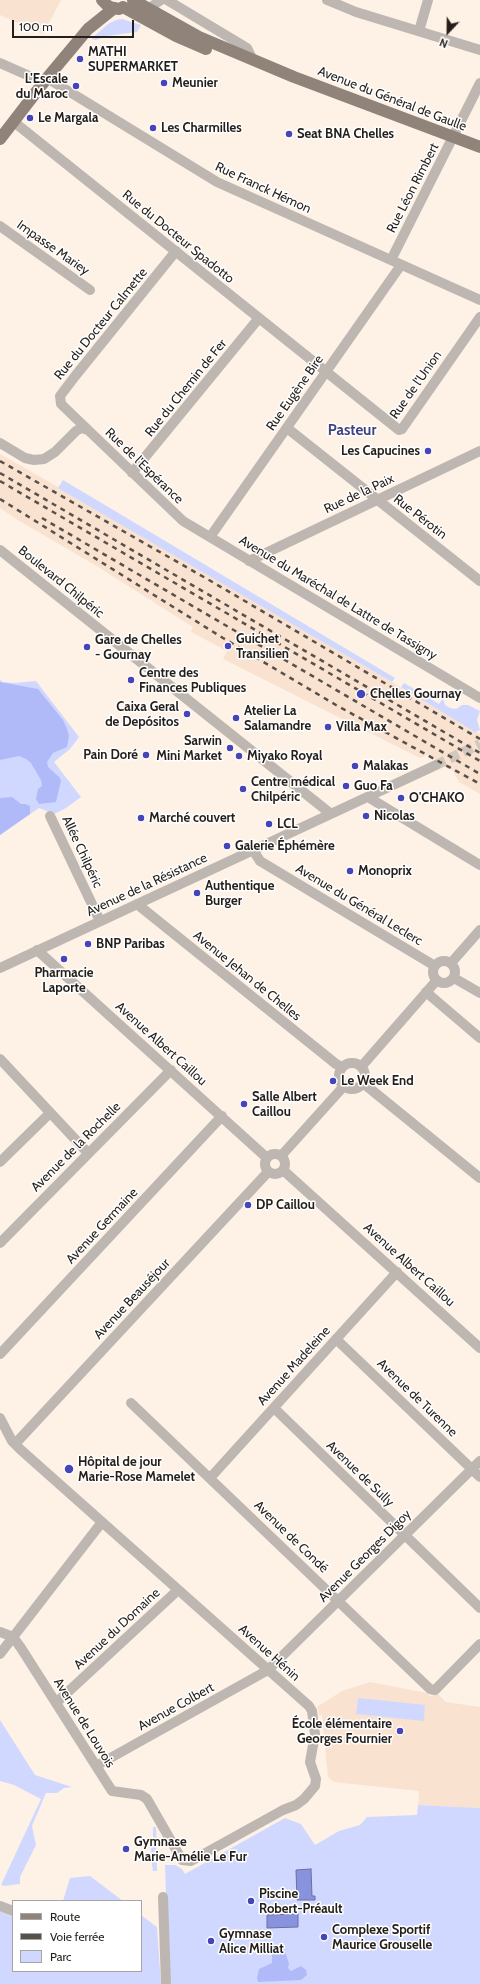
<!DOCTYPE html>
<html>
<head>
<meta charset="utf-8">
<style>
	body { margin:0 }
	#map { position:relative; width:480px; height:1984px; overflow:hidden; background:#fef1e6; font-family:Cabin,sans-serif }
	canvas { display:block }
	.legend { position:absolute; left:12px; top:1900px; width:130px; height:72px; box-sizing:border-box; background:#fff; border:1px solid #a7a5a3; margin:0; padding:5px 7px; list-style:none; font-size:12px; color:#241f1a }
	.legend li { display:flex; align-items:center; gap:8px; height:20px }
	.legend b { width:20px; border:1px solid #a7a5a3 }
	.north { position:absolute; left:428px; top:12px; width:40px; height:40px; -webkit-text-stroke:3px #fff; paint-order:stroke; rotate:202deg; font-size:11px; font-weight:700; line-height:16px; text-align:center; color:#241f1a }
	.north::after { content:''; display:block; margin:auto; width:14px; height:18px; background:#241f1a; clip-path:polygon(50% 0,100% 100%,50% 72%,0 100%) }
	.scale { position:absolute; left:12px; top:20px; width:122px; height:18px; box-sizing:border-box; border:2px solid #241f1a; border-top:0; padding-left:5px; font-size:12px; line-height:14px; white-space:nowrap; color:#241f1a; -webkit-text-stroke:3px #fff; paint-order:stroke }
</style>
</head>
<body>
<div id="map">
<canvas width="480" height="1984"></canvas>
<ul class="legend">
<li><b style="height:5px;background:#90847a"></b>Route</li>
<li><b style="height:5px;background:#58514b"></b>Voie ferrée</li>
<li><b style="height:11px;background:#d1d8ff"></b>Parc</li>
</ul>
<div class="north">N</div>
<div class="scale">100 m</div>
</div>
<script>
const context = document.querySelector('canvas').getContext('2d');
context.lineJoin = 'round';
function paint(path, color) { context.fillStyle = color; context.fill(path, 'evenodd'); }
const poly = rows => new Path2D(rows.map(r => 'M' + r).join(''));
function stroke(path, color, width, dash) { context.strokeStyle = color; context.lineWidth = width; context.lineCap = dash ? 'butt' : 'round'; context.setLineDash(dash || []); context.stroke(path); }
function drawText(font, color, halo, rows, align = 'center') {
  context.font = font + ' Cabin,sans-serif'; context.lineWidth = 3; context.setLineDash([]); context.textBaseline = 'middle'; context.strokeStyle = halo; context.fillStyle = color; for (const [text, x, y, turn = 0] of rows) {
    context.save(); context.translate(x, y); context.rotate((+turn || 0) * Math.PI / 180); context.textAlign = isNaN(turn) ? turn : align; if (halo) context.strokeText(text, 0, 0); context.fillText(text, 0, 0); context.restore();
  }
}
paint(poly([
	[0,0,61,0,43,34,0,15],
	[0,454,137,532,480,734,480,794,459,782,453,771,427,755,420,758,223,659,227,651,191,632,193,627,95,565,16,519,0,508],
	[370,1682,427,1693,430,1696,438,1694,446,1702,480,1707,480,1808,418,1805,419,1791,334,1782,328,1777,322,1715,319,1715,317,1707,342,1691]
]), '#f9e2d0');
paint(poly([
	[122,19,141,25,137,32,107,36,96,40,91,39,108,24,116,20],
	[63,480,395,678,392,682,58,488],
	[0,679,2,682,14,683,36,681,79,737,70,749,54,762,81,797,66,808,54,814,39,808,0,835],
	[404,683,439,704,443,698,445,705,450,708,456,709,462,705,468,705,480,711,477,720,480,730,475,732,401,687],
	[358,1698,425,1705,424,1721,356,1714],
	[0,1720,35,1775,72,1787,64,1788,57,1793,46,1793,32,1826,36,1845,20,1877,20,1884,4,1886,1,1885,41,1799,14,1785,0,1781],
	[418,1805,480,1808,480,1984,169,1984,165,1865,175,1865,182,1869,185,1874,285,1818,301,1824,315,1845,339,1831,360,1825,367,1817,417,1815],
	[153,1827,156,1827,157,1871,153,1871,152,1865,151,1848,153,1847],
	[90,1876,123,1901,63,1901,70,1878],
	[0,1911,13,1917,13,1971,141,1971,141,1915,157,1927,161,1984,0,1984]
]), '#d1d8ff');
paint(poly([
	[0,682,38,689,63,720,67,729,69,736,67,747,53,753,47,762,48,767,60,778,61,781,56,802,39,804,36,799,38,789,42,786,41,780,31,763,26,759,19,756,0,760],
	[12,797,21,804,25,804,30,806,30,814,0,835,0,798],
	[284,1948,289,1964,288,1968,291,1971,301,1966,306,1970,307,1975,301,1980,258,1982,257,1978,259,1969,272,1963,272,1949]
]), '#b1baf8');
const water = poly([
	[311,1869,312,1896,315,1896,315,1900,297,1900,296,1870,311,1869],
	[298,1914,298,1927,267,1928,267,1915,298,1914]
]);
paint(water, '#8993dd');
stroke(water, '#6b70a2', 1);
stroke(poly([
	[436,765,480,744]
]), '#d2c7bd', 10, [10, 5]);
stroke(poly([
	[167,0,247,48,253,60],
	[327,0,356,12,480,50],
	[148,9,161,0],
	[419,31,428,0],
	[0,63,43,82],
	[47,78,217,182,480,300],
	[14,122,399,430,402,429,480,317],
	[0,226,90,290],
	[176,251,76,375,60,396,61,404,183,521,480,698],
	[391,260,480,83],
	[287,428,480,581],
	[0,443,25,458,34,460,44,459,55,452,76,431,81,428,88,430],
	[132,473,259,318],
	[210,537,401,265],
	[0,550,331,814],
	[249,561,480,451],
	[368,797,480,865],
	[50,816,100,921],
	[253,850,260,861,435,966],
	[137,904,336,1064,342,1067],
	[37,950,267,1158],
	'433 972a11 11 0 1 1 22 0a11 11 0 1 1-22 0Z',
	[451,963,480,930],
	[0,968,436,765],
	[454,978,480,993],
	[426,992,480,1038],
	[0,1059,88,1153],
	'339 1076a13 13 0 1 1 26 0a13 13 0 1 1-26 0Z',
	[361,1067,437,980],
	[363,1083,480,1178],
	'265 1164a10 10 0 1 1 20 0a10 10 0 1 1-20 0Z',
	[281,1156,344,1086],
	[0,1162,50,1113],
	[283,1170,480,1348],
	[0,1243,171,1070],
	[336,1339,480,1477],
	[0,1354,222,1116],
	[131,1403,430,1689,435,1690,480,1644],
	[274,1408,480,1608],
	[0,1418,12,1441,21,1450,309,1706,312,1711,315,1734,310,1762,316,1779,315,1786,304,1799,296,1805,283,1810,191,1861,182,1860,147,1799,141,1795,112,1791,21,1648,13,1637,0,1632],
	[15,1444,268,1172],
	[210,1478,397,1272],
	[0,1654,102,1522],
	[56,1703,178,1590],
	[96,1766,268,1670,480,1461],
	[163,1897,166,1984],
	[0,1906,13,1911]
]), '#beb7b1', 10);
stroke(poly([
	[102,0,109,7,119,9],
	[133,0,199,37,294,77,480,147],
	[123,7,176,36,206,49],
	[0,139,47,78,88,29,113,9]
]), '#90847a', 12);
stroke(poly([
	[0,461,209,580,480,739],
	[0,473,480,753],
	[0,481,480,761],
	[0,499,223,638,336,705,480,784],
	[42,518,480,774]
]), '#58514b', 2.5, [5, 5]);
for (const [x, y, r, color] of [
	[80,59,4,"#4644b9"],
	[164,83,4,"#4644b9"],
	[76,86,4,"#4644b9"],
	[30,118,4,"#4644b9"],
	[153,128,4,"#4644b9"],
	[289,134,4,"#4644b9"],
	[428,451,4,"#4644b9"],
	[228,646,4,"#4644b9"],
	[87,647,4,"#4644b9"],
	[131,680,4,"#4644b9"],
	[361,694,5,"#4644b9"],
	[187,714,4,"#4644b9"],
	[236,718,4,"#4644b9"],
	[328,727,4,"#4644b9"],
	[230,748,4,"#4644b9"],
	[146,755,4,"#4644b9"],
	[239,756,4,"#4644b9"],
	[355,766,4,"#4644b9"],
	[346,786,4,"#4644b9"],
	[243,789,4,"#4644b9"],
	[401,798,4,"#4644b9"],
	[366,816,4,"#4644b9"],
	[141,818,4,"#4644b9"],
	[269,824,4,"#4644b9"],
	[227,846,4,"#4644b9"],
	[350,871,4,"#4644b9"],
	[197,893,4,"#4644b9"],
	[88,944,4,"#4644b9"],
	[64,959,4,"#4644b9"],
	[333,1081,4,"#4644b9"],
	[244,1104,4,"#4644b9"],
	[248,1205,4,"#4644b9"],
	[69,1469,5,"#4644b9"],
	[400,1731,4,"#4644b9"],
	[126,1849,4,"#4644b9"],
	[251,1901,4,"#4644b9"],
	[324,1937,4,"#4644b9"],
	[211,1941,4,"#4644b9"]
]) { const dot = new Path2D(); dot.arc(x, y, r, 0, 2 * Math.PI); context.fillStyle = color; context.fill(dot); stroke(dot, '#fff', 1.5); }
drawText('bold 13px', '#241f1a', '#fff', [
	["MATHI",88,52],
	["SUPERMARKET",88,67],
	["L'Escale",68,79,"right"],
	["du Maroc",68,94,"right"],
	["Meunier",172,83],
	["Le Margala",38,118],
	["Les Charmilles",161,128],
	["Seat BNA Chelles",297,134],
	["Les Capucines",420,451,"right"],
	["Guichet",236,639],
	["Transilien",236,654],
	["Gare de Chelles",95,640],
	["- Gournay",95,655],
	["Centre des",139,673],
	["Finances Publiques",139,688],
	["Chelles Gournay",370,694],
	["Caixa Geral",179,707,"right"],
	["de Depósitos",179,722,"right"],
	["Atelier La",244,711],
	["Salamandre",244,726],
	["Villa Max",336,727],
	["Sarwin",222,741,"right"],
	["Mini Market",222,756,"right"],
	["Pain Doré",138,755,"right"],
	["Miyako Royal",247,756],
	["Malakas",363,766],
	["Centre médical",251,782],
	["Chilpéric",251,797],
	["Guo Fa",354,786],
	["O'CHAKO",409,798],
	["Nicolas",374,816],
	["Marché couvert",149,818],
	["LCL",277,824],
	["Galerie Éphémère",235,846],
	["Monoprix",358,871],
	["Authentique",205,886],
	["Burger",205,901],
	["BNP Paribas",96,944],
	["Pharmacie",64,973,"center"],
	["Laporte",64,988,"center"],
	["Le Week End",341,1081],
	["Salle Albert",252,1097],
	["Caillou",252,1112],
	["DP Caillou",256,1205],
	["Hôpital de jour",78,1462],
	["Marie-Rose Mamelet",78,1477],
	["École élémentaire",392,1724,"right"],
	["Georges Fournier",392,1739,"right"],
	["Gymnase",134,1842],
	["Marie-Amélie Le Fur",134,1857],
	["Piscine",259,1894],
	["Robert-Préault",259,1909],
	["Complexe Sportif",332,1930],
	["Maurice Grouselle",332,1945],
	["Gymnase",219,1934],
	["Alice Milliat",219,1949]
], 'left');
drawText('13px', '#241f1a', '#fff', [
	["Avenue du Général de Gaulle",392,99,21],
	["Rue Franck Hémon",263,188,25],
	["Rue Léon Rimbert",413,188,-63],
	["Rue du Docteur Spadotto",178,237,39],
	["Impasse Mariey",53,248,35],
	["Rue du Docteur Calmette",101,324,-51],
	["Rue de l'Union",416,385,-55],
	["Rue du Chemin de Fer",186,388,-51],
	["Rue Eugène Bire",295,393,-55],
	["Rue de l'Espérance",144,466,44],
	["Rue de la Paix",359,494,-25],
	["Rue Pérotin",420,517,38],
	["Boulevard Chilpéric",61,582,39],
	["Avenue du Maréchal de Lattre de Tassigny",338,598,31],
	["Allée Chilpéric",82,852,65],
	["Avenue de la Résistance",147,885,-25],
	["Avenue du Général Leclerc",359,905,31],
	["Avenue Jehan de Chelles",247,976,39],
	["Avenue Albert Caillou",161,1044,42],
	["Avenue de la Rochelle",76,1147,-45],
	["Avenue Germaine",102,1226,-47],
	["Avenue Albert Caillou",409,1265,42],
	["Avenue Beauséjour",132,1299,-47],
	["Avenue Madeleine",294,1366,-48],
	["Avenue de Turenne",417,1398,44],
	["Avenue de Sully",360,1474,44],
	["Avenue de Condé",291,1537,44],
	["Avenue Georges Digoy",365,1556,-45],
	["Avenue du Domaine",117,1629,-43],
	["Avenue Hénin",269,1653,42],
	["Avenue Colbert",176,1707,-29],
	["Avenue de Louvois",84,1723,58]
]);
drawText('bold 15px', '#3f4481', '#fff', [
	["Pasteur",352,431]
]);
</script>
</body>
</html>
